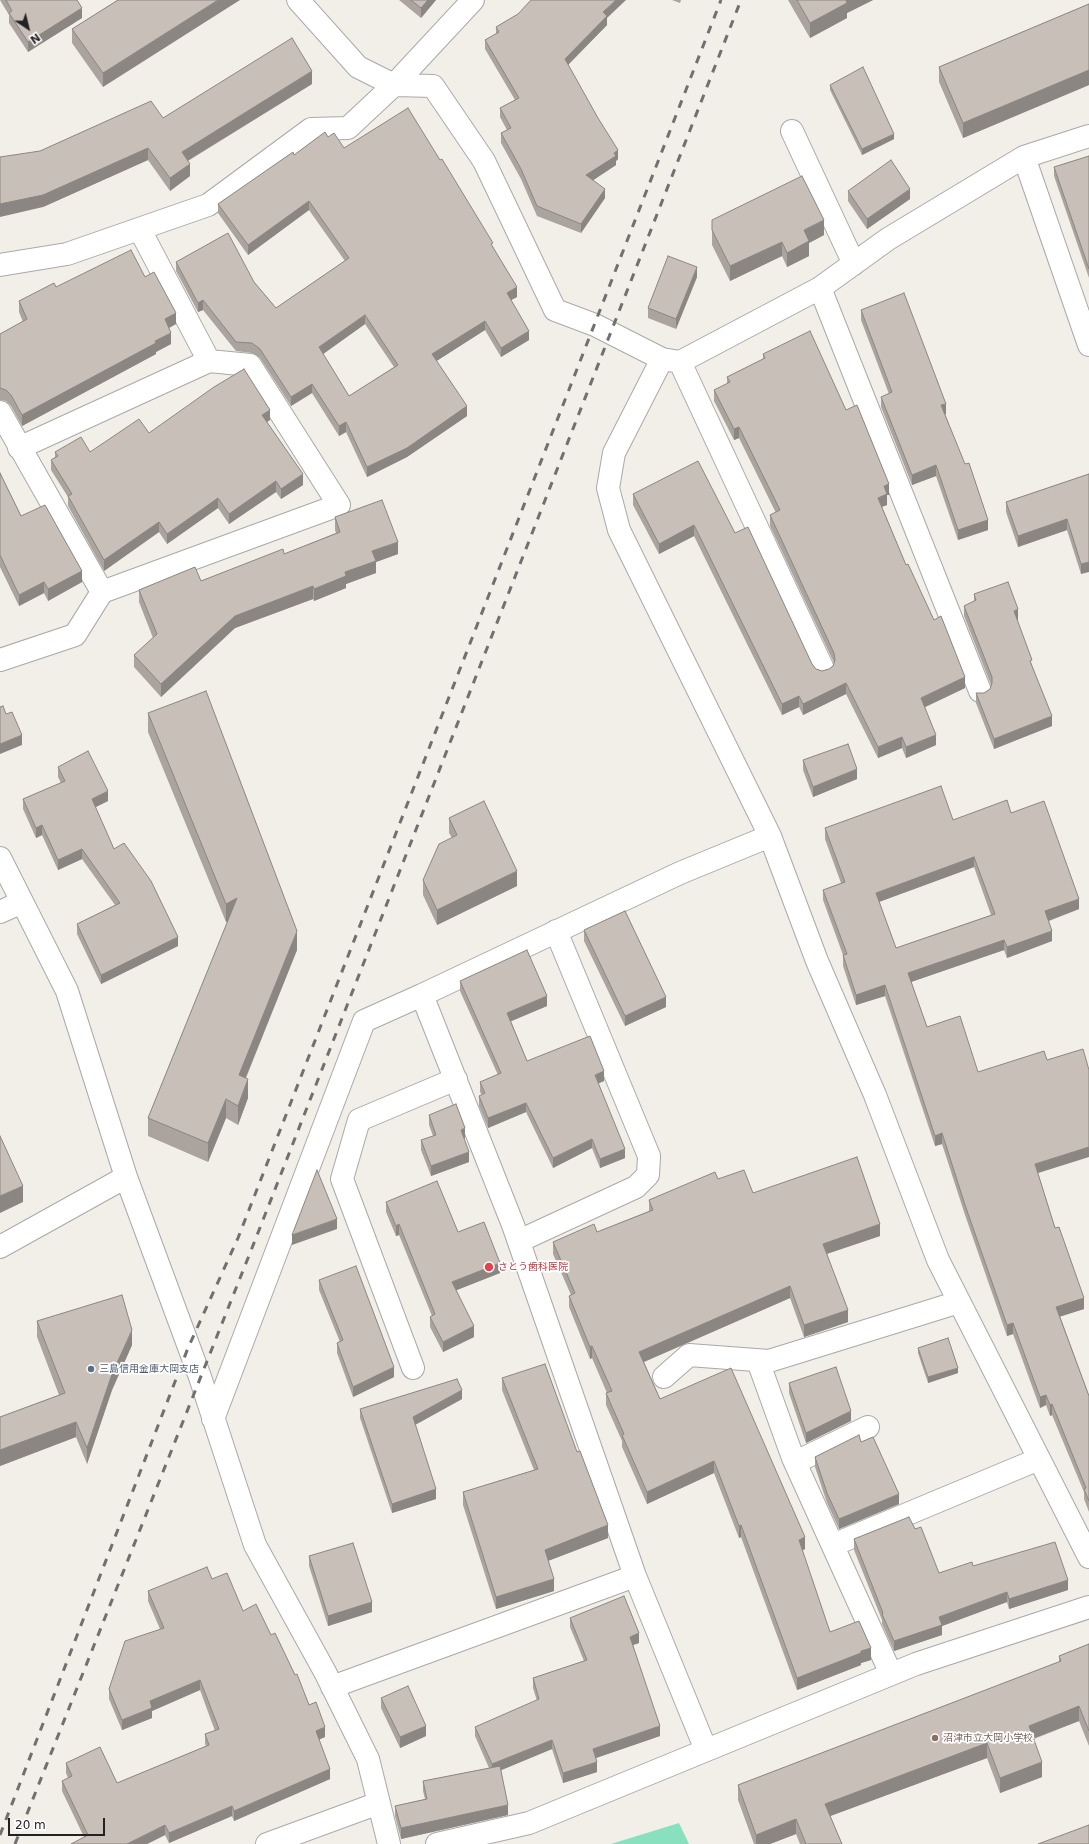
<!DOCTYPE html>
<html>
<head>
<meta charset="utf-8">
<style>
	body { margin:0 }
	#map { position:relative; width:1089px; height:1844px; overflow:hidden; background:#f2efe9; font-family:"DejaVu Sans",sans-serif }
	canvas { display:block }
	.north { position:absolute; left:8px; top:8px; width:40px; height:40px; -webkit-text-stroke:3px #fff; paint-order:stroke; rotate:145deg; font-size:11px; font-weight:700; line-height:16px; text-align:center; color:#222 }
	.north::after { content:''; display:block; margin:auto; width:14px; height:18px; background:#222; clip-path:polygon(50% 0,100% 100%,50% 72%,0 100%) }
	.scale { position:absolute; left:8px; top:1818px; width:97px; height:18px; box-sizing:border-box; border:2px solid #222; border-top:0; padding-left:5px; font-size:12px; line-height:14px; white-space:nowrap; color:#222; -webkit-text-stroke:3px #fff; paint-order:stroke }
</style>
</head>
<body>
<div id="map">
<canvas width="1089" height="1844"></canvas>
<div class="north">N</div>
<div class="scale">20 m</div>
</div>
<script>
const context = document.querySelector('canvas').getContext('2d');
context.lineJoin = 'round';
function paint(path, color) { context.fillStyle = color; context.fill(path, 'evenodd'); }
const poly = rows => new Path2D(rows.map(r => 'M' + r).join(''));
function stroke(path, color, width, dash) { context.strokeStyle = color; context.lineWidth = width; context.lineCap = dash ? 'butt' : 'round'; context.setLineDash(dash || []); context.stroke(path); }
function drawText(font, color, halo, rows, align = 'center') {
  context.font = font + ' "DejaVu Sans","Noto Sans JP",sans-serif'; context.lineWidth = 3.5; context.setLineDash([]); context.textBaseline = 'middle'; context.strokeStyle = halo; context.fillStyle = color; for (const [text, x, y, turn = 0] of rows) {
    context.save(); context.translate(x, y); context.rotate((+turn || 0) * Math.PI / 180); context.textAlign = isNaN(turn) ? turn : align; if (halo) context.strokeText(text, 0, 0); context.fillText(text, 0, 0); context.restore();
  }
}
paint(poly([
	[679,1823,689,1844,611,1844]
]), '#88e0be');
const minor = poly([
	[298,0,358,67,394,85,433,86,484,161,555,310,595,325,662,359,680,362,820,288,888,239,1024,157,1089,136],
	[792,131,854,264],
	[1024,157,1089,345],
	[0,265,67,254,208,205,311,129,348,128,394,85,473,0],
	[820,288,980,691],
	[662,359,614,453,608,488,619,530,770,836,817,961,875,1095,938,1260,1089,1557],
	[680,362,823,669],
	[0,412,102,592,339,505,250,365,209,361,140,230],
	[19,448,209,361],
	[0,660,75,635,102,592],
	[0,858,67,991,126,1177,200,1377,255,1545,325,1672,368,1759,389,1844],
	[0,912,22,902],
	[519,1241,636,1187,648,1175,649,1156,556,931],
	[0,1247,126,1177],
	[758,1361,793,1458,891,1674],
	[413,1368,342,1179,359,1120,456,1079],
	[664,1377,689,1355,769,1361,959,1302],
	[213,1419,364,1021,422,995],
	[796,1462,868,1427],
	[833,1545,1039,1459],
	[332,1687,635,1576],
	[706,1750,635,1576,513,1225,422,995,680,873,770,836],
	[267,1844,379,1803],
	[437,1844,529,1823,916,1664,1089,1607]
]);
stroke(minor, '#a9a9a9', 24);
stroke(minor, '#fff', 22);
stroke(poly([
	[0,1835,188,1348,238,1238,721,0],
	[15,1844,252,1248,741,0]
]), '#707070', 3, [8, 8]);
paint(poly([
	[0,0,77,0,82,18,28,52,9,23,9,15],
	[118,0,103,87,72,43,72,29],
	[399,0,436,0,421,18],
	[672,0,681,0,680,3],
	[788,0,873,0,847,13,847,18,810,38],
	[1089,4,1089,85,963,138,939,82,939,67],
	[518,14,607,18,607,25,568,65,618,159,616,161,616,165,593,180,605,198,581,233,537,216,521,179,501,143,501,133,507,130,500,117,500,108,515,100,485,49,485,40,496,34,496,27],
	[312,84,188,161,190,176,170,191,148,160,43,207,40,151,163,118],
	[830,85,894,139,862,155,830,90],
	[328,137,493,247,517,297,511,300,529,340,501,357,485,330,436,361,467,416,407,457,367,477,346,432,339,436,312,393,291,406,260,358,252,353,236,351,203,310,198,312,176,271,176,262,254,282,276,308,345,261,309,210,248,255,218,213,218,204,294,155],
	[365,324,394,367,349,396,323,354],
	[1089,156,1089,278,1054,176,1054,167],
	[848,191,910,199,867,229,848,201],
	[712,220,824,235,809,243,809,256,787,267,782,256,730,281,712,245],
	[145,277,176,324,169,328,171,344,156,352,156,354,22,426,11,406,6,401,0,400,0,334,23,322,19,312,19,301,56,287],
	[697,277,676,329,648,318,648,308],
	[861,310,946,414,945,414,988,530,958,540,936,476,912,485,881,407,881,397,889,394,861,320],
	[763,354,846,410,889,495,887,495,887,505,882,507,906,565,934,620,965,688,925,707,936,745,906,758,902,748,878,758,846,694,803,715,799,707,782,715,694,536,659,554,633,505,633,494,735,533,812,664,816,669,822,671,829,669,833,666,834,663,770,526,770,515,776,513,739,438,734,440,714,401,714,390,727,384,727,377,763,359],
	[270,420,267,422,303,485,281,499,276,492,229,524,218,508,167,544,159,532,104,571,68,506,68,497,51,470,51,460,55,457,55,452,90,452,149,433],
	[0,473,21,516,82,582,48,601,44,593,19,606,0,567],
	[1089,474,1081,574,1067,530,1018,547,1006,512,1006,502],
	[335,517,398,554,376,562,376,573,346,584,346,588,314,601,313,599,235,628,161,697,134,667,134,655,153,638,139,602,139,590,201,581,284,554,336,533,335,530],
	[974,594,1018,620,1017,620,1052,726,994,749,976,703,976,693,984,693,990,689,991,685,964,616,964,606,974,601],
	[148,713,297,950,246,1078,248,1098,238,1125,226,1118,208,1162,148,1136,148,1118,228,922,226,922,148,732],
	[803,760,857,779,813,797,803,770],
	[58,767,108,801,95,807,114,849,178,946,101,984,77,934,77,924,115,905,82,859,58,870,42,835,36,838,23,809,23,799,61,783,58,777],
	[1011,813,1079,909,1049,921,1052,941,1007,958,1004,950,911,982,927,1027,978,1072,1038,1173,1055,1228,1084,1309,1060,1316,1089,1396,1089,1512,1084,1499,1084,1492,1052,1415,1050,1416,1046,1405,1040,1408,1013,1334,1007,1336,965,1215,942,1144,935,1146,885,996,856,1005,843,966,843,955,823,900,823,890,841,883,825,839,825,828,953,820],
	[974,867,991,915,896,948,879,902],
	[449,818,517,886,437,925,423,895,423,880,452,838,449,833],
	[584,930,666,1007,625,1026,584,941],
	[460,981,547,1006,511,1021,527,1061,604,1081,598,1083,625,1158,600,1168,592,1148,553,1168,526,1112,488,1128,479,1106,479,1096,482,1095,480,1092,480,1082,498,1075,460,991],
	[429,1115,465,1138,464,1139,469,1162,431,1176,421,1150,421,1140,433,1136,429,1125],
	[718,1179,753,1193,880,1236,827,1254,848,1322,804,1337,790,1298,644,1362,660,1399,805,1549,802,1551,830,1632,871,1660,861,1663,861,1665,797,1690,741,1537,739,1538,714,1473,647,1504,622,1447,622,1441,606,1405,606,1393,607,1393,592,1358,590,1359,569,1307,569,1296,571,1295,553,1254,553,1242,597,1232,649,1211,649,1200],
	[386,1202,458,1232,500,1273,456,1290,474,1337,443,1352,430,1327,430,1317,432,1316,399,1235,396,1236,386,1212],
	[319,1280,394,1377,353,1397,337,1353,337,1343,340,1342,319,1290],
	[37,1321,132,1345,112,1390,87,1464,76,1437,0,1466,0,1417,59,1395,37,1337],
	[918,1348,958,1373,928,1383,918,1353],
	[502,1378,608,1538,548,1561,554,1591,496,1609,463,1505,463,1492,534,1470,502,1390],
	[789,1383,851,1421,806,1443,789,1393],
	[462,1399,415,1425,436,1499,392,1513,360,1418,360,1409],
	[861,1442,899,1504,839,1529,827,1503,815,1467,815,1457],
	[915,1529,939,1573,973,1566,1068,1590,1009,1609,1007,1602,942,1626,942,1635,894,1651,882,1624,882,1620,854,1550,854,1539],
	[309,1556,372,1612,328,1626,309,1566],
	[212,1579,243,1611,271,1635,295,1675,325,1737,319,1739,330,1779,234,1821,232,1816,169,1843,165,1835,147,1844,71,1844,84,1837,62,1791,62,1781,68,1778,66,1773,66,1763,117,1783,206,1746,205,1744,205,1734,215,1731,200,1690,152,1711,152,1718,122,1730,109,1699,109,1689,160,1629,148,1601,148,1591],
	[570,1618,639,1643,633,1645,660,1736,596,1758,597,1772,563,1783,552,1749,501,1770,508,1815,401,1839,395,1816,395,1806,425,1799,423,1791,423,1781,489,1768,475,1736,475,1727,537,1701,533,1688,533,1678,584,1661,570,1627],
	[1089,1644,1089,1746,1079,1721,1034,1739,1042,1777,1000,1793,987,1758,830,1816,842,1844,800,1844,796,1834,770,1844,754,1844,738,1800,738,1785,1059,1662,1059,1656],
	[381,1698,426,1736,400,1748,381,1708]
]), '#aba49e');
paint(poly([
	[218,0,240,0,103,87,103,73],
	[428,0,436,0,421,18,421,8],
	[616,0,626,0,607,18,607,25,565,68,565,59,603,12],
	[845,0,873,0,847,13,847,18,810,38,810,23],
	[82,8,82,18,28,52,28,42],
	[1089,70,1089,85,963,138,963,123],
	[312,71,312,84,182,164,182,152],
	[894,134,894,139,862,155,862,149],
	[148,148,148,160,43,207,0,217,0,204],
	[618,150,618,159,616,161,616,165,586,185,586,175],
	[190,164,190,176,170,191,170,178],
	[605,189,605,198,581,233,581,224],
	[910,189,910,199,867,229,867,219],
	[309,201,309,210,248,255,248,245],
	[824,220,824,235,809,243,809,256,787,267,787,253,804,230],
	[782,242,782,256,730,281,730,266],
	[697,267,697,277,676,329,676,319],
	[517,287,517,297,507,302,507,293],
	[203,300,203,310,198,312,198,303],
	[176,313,176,324,165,330,165,319],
	[365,315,365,324,319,357,319,347],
	[485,321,485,330,432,364,432,354],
	[529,331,529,340,501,357,501,348],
	[171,333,171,344,156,352,156,354,22,426,22,415,155,341],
	[312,384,312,393,291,406,291,397],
	[946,404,946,414,941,415,941,405],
	[467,406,467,416,407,457,367,477,367,467],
	[270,410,270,420,262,425,262,415],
	[346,422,346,432,339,436,339,426],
	[739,427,739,438,734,440,734,429],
	[936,465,936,476,912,485,912,475],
	[303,474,303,485,281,499,281,489],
	[276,481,276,492,229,524,229,514],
	[889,484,889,495,887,495,887,505,878,508,878,498,884,486],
	[218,498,218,508,167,544,167,534],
	[1067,519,1067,530,1018,547,1018,536],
	[988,520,988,530,958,540,958,530],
	[159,522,159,532,104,571,104,560],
	[694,525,694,536,659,554,659,544],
	[398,542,398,554,376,562,376,573,346,584,346,588,314,601,314,589,345,572,372,551],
	[1089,562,1089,572,1081,574,1081,564],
	[82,571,82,582,48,601,48,589],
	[44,582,44,593,19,606,19,595],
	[313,586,313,599,235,628,161,697,161,684,235,616],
	[1018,609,1018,620,1014,621,1014,611],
	[965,677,965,688,921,709,921,698],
	[846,683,846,694,803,715,803,704],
	[799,696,799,707,782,715,782,704],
	[1052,716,1052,726,994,749,994,739],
	[22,735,22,745,0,754,0,744],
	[936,735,936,745,906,758,906,747],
	[902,737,902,748,878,758,878,747],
	[857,769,857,779,813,797,813,787],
	[108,791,108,801,92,809,92,799],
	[42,825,42,835,36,838,36,828],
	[82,849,82,859,58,870,58,860],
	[974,857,974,867,876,903,876,893],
	[517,871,517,886,437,925,437,910],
	[237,898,237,917,226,922,226,904],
	[1079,899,1079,909,1045,922,1045,911],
	[297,931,297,950,239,1094,239,1075],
	[1052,931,1052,941,1007,958,1007,947],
	[178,937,178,946,101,984,101,975],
	[1004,940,1004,950,908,983,908,973],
	[885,985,885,996,856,1005,856,995],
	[547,996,547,1006,507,1023,507,1013],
	[666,997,666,1007,625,1026,625,1016],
	[604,1071,604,1081,595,1085,595,1075],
	[248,1079,248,1098,238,1125,238,1106],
	[226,1099,226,1118,208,1162,208,1143],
	[526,1103,526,1112,488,1128,488,1118],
	[465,1128,465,1138,461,1140,461,1130],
	[942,1133,942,1144,935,1146,935,1136],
	[592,1139,592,1148,553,1168,553,1158],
	[1089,1147,1089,1157,1035,1174,1035,1164],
	[625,1149,625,1158,600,1168,600,1159],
	[469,1152,469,1162,431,1176,431,1166],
	[23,1186,23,1202,0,1213,0,1196],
	[337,1219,337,1229,292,1245,292,1235],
	[399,1224,399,1235,396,1236,396,1226],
	[880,1224,880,1236,823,1255,823,1244],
	[500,1263,500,1273,452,1292,452,1282],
	[790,1286,790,1298,639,1364,639,1352],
	[1084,1298,1084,1309,1056,1318,1056,1307],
	[848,1310,848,1322,804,1337,804,1325],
	[1013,1323,1013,1334,1007,1336,1007,1325],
	[474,1326,474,1337,443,1352,443,1342],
	[132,1330,132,1345,112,1390,87,1464,87,1448,112,1374],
	[592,1346,592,1358,590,1359,590,1347],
	[394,1367,394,1377,353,1397,353,1387],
	[958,1368,958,1373,928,1383,928,1377],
	[462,1390,462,1399,413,1426,413,1417],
	[1046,1395,1046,1405,1040,1408,1040,1397],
	[1052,1404,1052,1415,1050,1416,1050,1405],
	[851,1411,851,1421,806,1443,806,1433],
	[76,1422,76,1437,0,1466,0,1450],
	[714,1461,714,1473,647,1504,647,1492],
	[436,1489,436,1499,392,1513,392,1504],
	[899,1494,899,1504,839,1529,839,1519],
	[608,1525,608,1538,545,1562,545,1550],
	[741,1525,741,1537,739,1538,739,1526],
	[805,1537,805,1549,799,1552,799,1540],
	[554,1579,554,1591,496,1609,496,1597],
	[1068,1580,1068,1590,1009,1609,1009,1599],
	[1007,1592,1007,1602,942,1626,942,1635,894,1651,894,1641,939,1617],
	[372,1602,372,1612,328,1626,328,1616],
	[639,1633,639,1643,630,1646,630,1637],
	[871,1648,871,1660,861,1663,861,1665,797,1690,797,1678,861,1651],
	[200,1680,200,1690,152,1711,152,1718,122,1730,122,1720,150,1701],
	[1079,1706,1079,1721,1029,1740,1029,1726],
	[426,1726,426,1736,400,1748,400,1737],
	[660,1726,660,1736,593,1759,593,1749],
	[325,1727,325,1737,316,1741,316,1731],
	[552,1740,552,1749,492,1774,492,1764],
	[987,1743,987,1758,825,1818,825,1804],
	[597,1762,597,1772,563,1783,563,1773],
	[1042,1762,1042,1777,1000,1793,1000,1778],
	[330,1769,330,1779,234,1821,234,1811],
	[508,1805,508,1815,401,1839,401,1828],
	[232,1806,232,1816,169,1843,169,1833],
	[796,1819,796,1834,770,1844,756,1844,756,1835],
	[165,1825,165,1835,147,1844,127,1844]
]), '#8b8681');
const building = poly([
	[6,0,77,0,82,8,28,42,9,13,12,11,6,0],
	[118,0,218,0,103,73,72,29,118,0],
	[411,0,428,0,421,8,411,0],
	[531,0,616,0,603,12,607,16,565,59,598,118,618,150,614,153,616,156,586,175,605,189,581,224,537,206,521,169,501,133,511,128,500,108,519,98,485,40,499,32,496,27,518,14,531,0],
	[797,0,846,0,847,3,810,23,797,0],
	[1089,4,1089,70,963,123,939,67,1089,4],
	[292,38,312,71,182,152,190,164,170,178,148,148,43,195,0,204,0,157,40,151,151,101,163,118,292,38],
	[863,67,894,134,862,149,830,85,863,67],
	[408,108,440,160,442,159,493,243,491,244,517,287,507,293,529,331,501,348,485,321,432,354,467,406,407,448,367,467,346,422,339,426,312,384,291,397,260,349,252,343,236,342,203,300,198,303,176,262,228,233,254,282,276,308,349,258,309,201,248,245,218,204,293,152,294,155,325,132,328,137,334,133,344,148,408,108],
	[365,315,398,365,349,396,319,347,365,315],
	[1089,156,1089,269,1054,167,1089,156],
	[891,160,910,189,867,219,848,191,891,160],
	[802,176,824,220,804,230,809,241,787,253,782,242,730,266,712,230,712,220,802,176],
	[131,250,145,277,154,272,176,313,165,319,171,333,155,341,156,343,22,415,11,395,6,390,0,388,0,334,27,319,19,301,54,283,56,287,131,250],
	[668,256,697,267,676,319,648,308,668,256],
	[904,293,946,404,941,405,965,464,969,463,988,520,958,530,936,465,912,475,881,397,892,392,861,310,904,293],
	[810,331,846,410,857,405,889,484,884,486,887,494,878,498,906,565,908,564,934,620,941,616,965,677,921,698,936,735,906,747,902,737,878,747,846,683,803,704,799,696,782,704,694,525,659,544,633,494,698,461,735,533,748,527,812,664,816,669,822,671,829,669,833,666,835,660,834,653,770,515,780,510,739,427,734,429,714,390,730,382,727,377,765,358,763,354,810,331],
	[244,369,270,410,262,415,303,474,281,489,276,481,229,514,218,498,167,534,159,522,104,560,68,496,72,494,51,460,58,456,55,452,81,437,90,452,139,419,149,433,214,387,244,369],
	[0,473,21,516,45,505,82,571,48,589,44,582,19,595,0,555,0,473],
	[1089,474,1089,562,1081,564,1067,519,1018,536,1006,502,1089,474],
	[382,500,398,542,372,551,376,561,345,572,346,576,314,589,313,586,235,616,161,684,134,655,157,634,139,590,195,567,201,581,283,549,284,554,340,532,335,517,382,500],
	[1008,582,1018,609,1014,611,1032,660,1030,661,1052,716,994,739,976,693,984,693,990,689,992,683,992,677,964,606,976,600,974,594,1008,582],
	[206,691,297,931,239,1075,248,1079,238,1106,226,1099,208,1143,148,1118,237,898,226,904,148,713,206,691],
	[3,706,6,714,12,712,22,735,0,744,0,707,3,706],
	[848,744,857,769,813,787,803,760,848,744],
	[88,751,108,791,92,799,114,849,124,843,151,881,178,937,101,975,77,924,120,903,82,849,58,860,42,825,36,828,23,799,65,781,58,767,88,751],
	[941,786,953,820,1007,800,1011,813,1044,801,1079,899,1045,911,1052,931,1007,947,1004,940,908,973,927,1027,960,1016,978,1072,1044,1051,1047,1060,1083,1049,1089,1070,1089,1147,1035,1164,1055,1228,1059,1227,1084,1298,1056,1307,1089,1396,1089,1501,1084,1489,1086,1488,1052,1404,1050,1405,1046,1395,1040,1397,1013,1323,1007,1325,965,1205,942,1133,935,1136,885,985,856,995,843,955,847,954,823,890,845,882,825,828,941,786],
	[974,857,995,914,896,948,876,893,974,857],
	[484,801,517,871,437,910,423,880,439,844,457,835,449,818,484,801],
	[625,911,666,997,625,1016,584,930,625,911],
	[527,950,547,996,507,1013,527,1061,590,1036,604,1071,595,1075,625,1149,600,1159,592,1139,553,1158,526,1103,488,1118,479,1096,485,1093,480,1082,501,1073,460,981,527,950],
	[456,1104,465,1128,461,1130,469,1152,431,1166,421,1140,436,1135,429,1115,456,1104],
	[0,1136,23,1186,0,1196,0,1136],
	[857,1157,880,1224,823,1244,848,1310,804,1325,790,1286,639,1352,660,1399,731,1368,805,1537,799,1540,830,1632,859,1621,871,1648,861,1651,861,1653,797,1678,741,1525,739,1526,714,1461,647,1492,622,1435,624,1434,606,1393,612,1391,592,1346,590,1347,569,1296,575,1293,553,1242,594,1224,597,1232,653,1210,649,1200,715,1172,718,1179,744,1170,753,1193,857,1157],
	[317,1170,337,1219,292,1235,317,1170],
	[437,1181,458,1232,484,1222,500,1263,452,1282,474,1326,443,1342,430,1317,435,1314,399,1224,396,1226,386,1202,437,1181],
	[356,1266,394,1367,353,1387,337,1343,343,1340,319,1280,356,1266],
	[122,1295,132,1330,112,1374,87,1448,76,1422,0,1450,0,1417,65,1393,37,1321,122,1295],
	[948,1338,958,1368,928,1377,918,1348,948,1338],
	[545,1364,577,1452,580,1451,608,1525,545,1550,554,1579,496,1597,463,1492,538,1469,502,1378,545,1364],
	[836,1367,851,1411,806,1433,789,1383,836,1367],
	[457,1379,462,1390,413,1417,436,1489,392,1504,360,1409,457,1379],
	[859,1435,861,1442,873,1437,899,1494,839,1519,827,1493,815,1457,859,1435],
	[909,1517,915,1529,921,1527,939,1573,972,1562,973,1566,1055,1542,1068,1580,1009,1599,1007,1592,939,1617,942,1625,894,1641,882,1614,883,1613,854,1539,909,1517],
	[353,1543,372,1602,328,1616,309,1556,353,1543],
	[207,1567,212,1579,227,1573,243,1611,256,1604,271,1635,275,1633,295,1675,297,1674,309,1705,316,1702,325,1727,316,1731,330,1769,234,1811,232,1806,169,1833,165,1825,127,1844,71,1844,88,1835,62,1781,72,1776,66,1763,100,1747,117,1783,209,1745,205,1734,219,1729,200,1680,150,1701,152,1708,122,1720,109,1689,125,1641,164,1628,148,1591,207,1567],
	[624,1596,639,1633,630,1637,660,1726,593,1749,597,1762,563,1773,552,1740,492,1764,475,1727,539,1699,533,1678,587,1660,570,1618,624,1596],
	[1089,1644,1089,1731,1079,1706,1029,1726,1042,1762,1000,1778,987,1743,825,1804,842,1844,806,1844,796,1819,756,1835,738,1785,1061,1661,1059,1656,1089,1644],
	[408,1686,426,1726,400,1737,381,1698,408,1686],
	[500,1766,508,1805,401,1828,395,1806,427,1799,423,1781,500,1766],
	[1089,1825,1089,1844,1038,1844,1089,1825]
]);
paint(building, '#c7bfb8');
stroke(building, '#8b8681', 1);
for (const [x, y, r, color] of [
	[489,1267,5,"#e0444e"],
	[91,1369,4,"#5c6f8a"],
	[935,1738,4,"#8d6e63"]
]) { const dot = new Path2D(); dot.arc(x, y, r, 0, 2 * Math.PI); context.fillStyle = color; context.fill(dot); stroke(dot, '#fff', 1.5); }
drawText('10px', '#be3a42', '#fff', [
	["さとう歯科医院",498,1267]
], 'left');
drawText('10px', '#4e5e75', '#fff', [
	["三島信用金庫大岡支店",99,1369]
], 'left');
drawText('10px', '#785e54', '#fff', [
	["沼津市立大岡小学校",943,1738]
], 'left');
</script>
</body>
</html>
